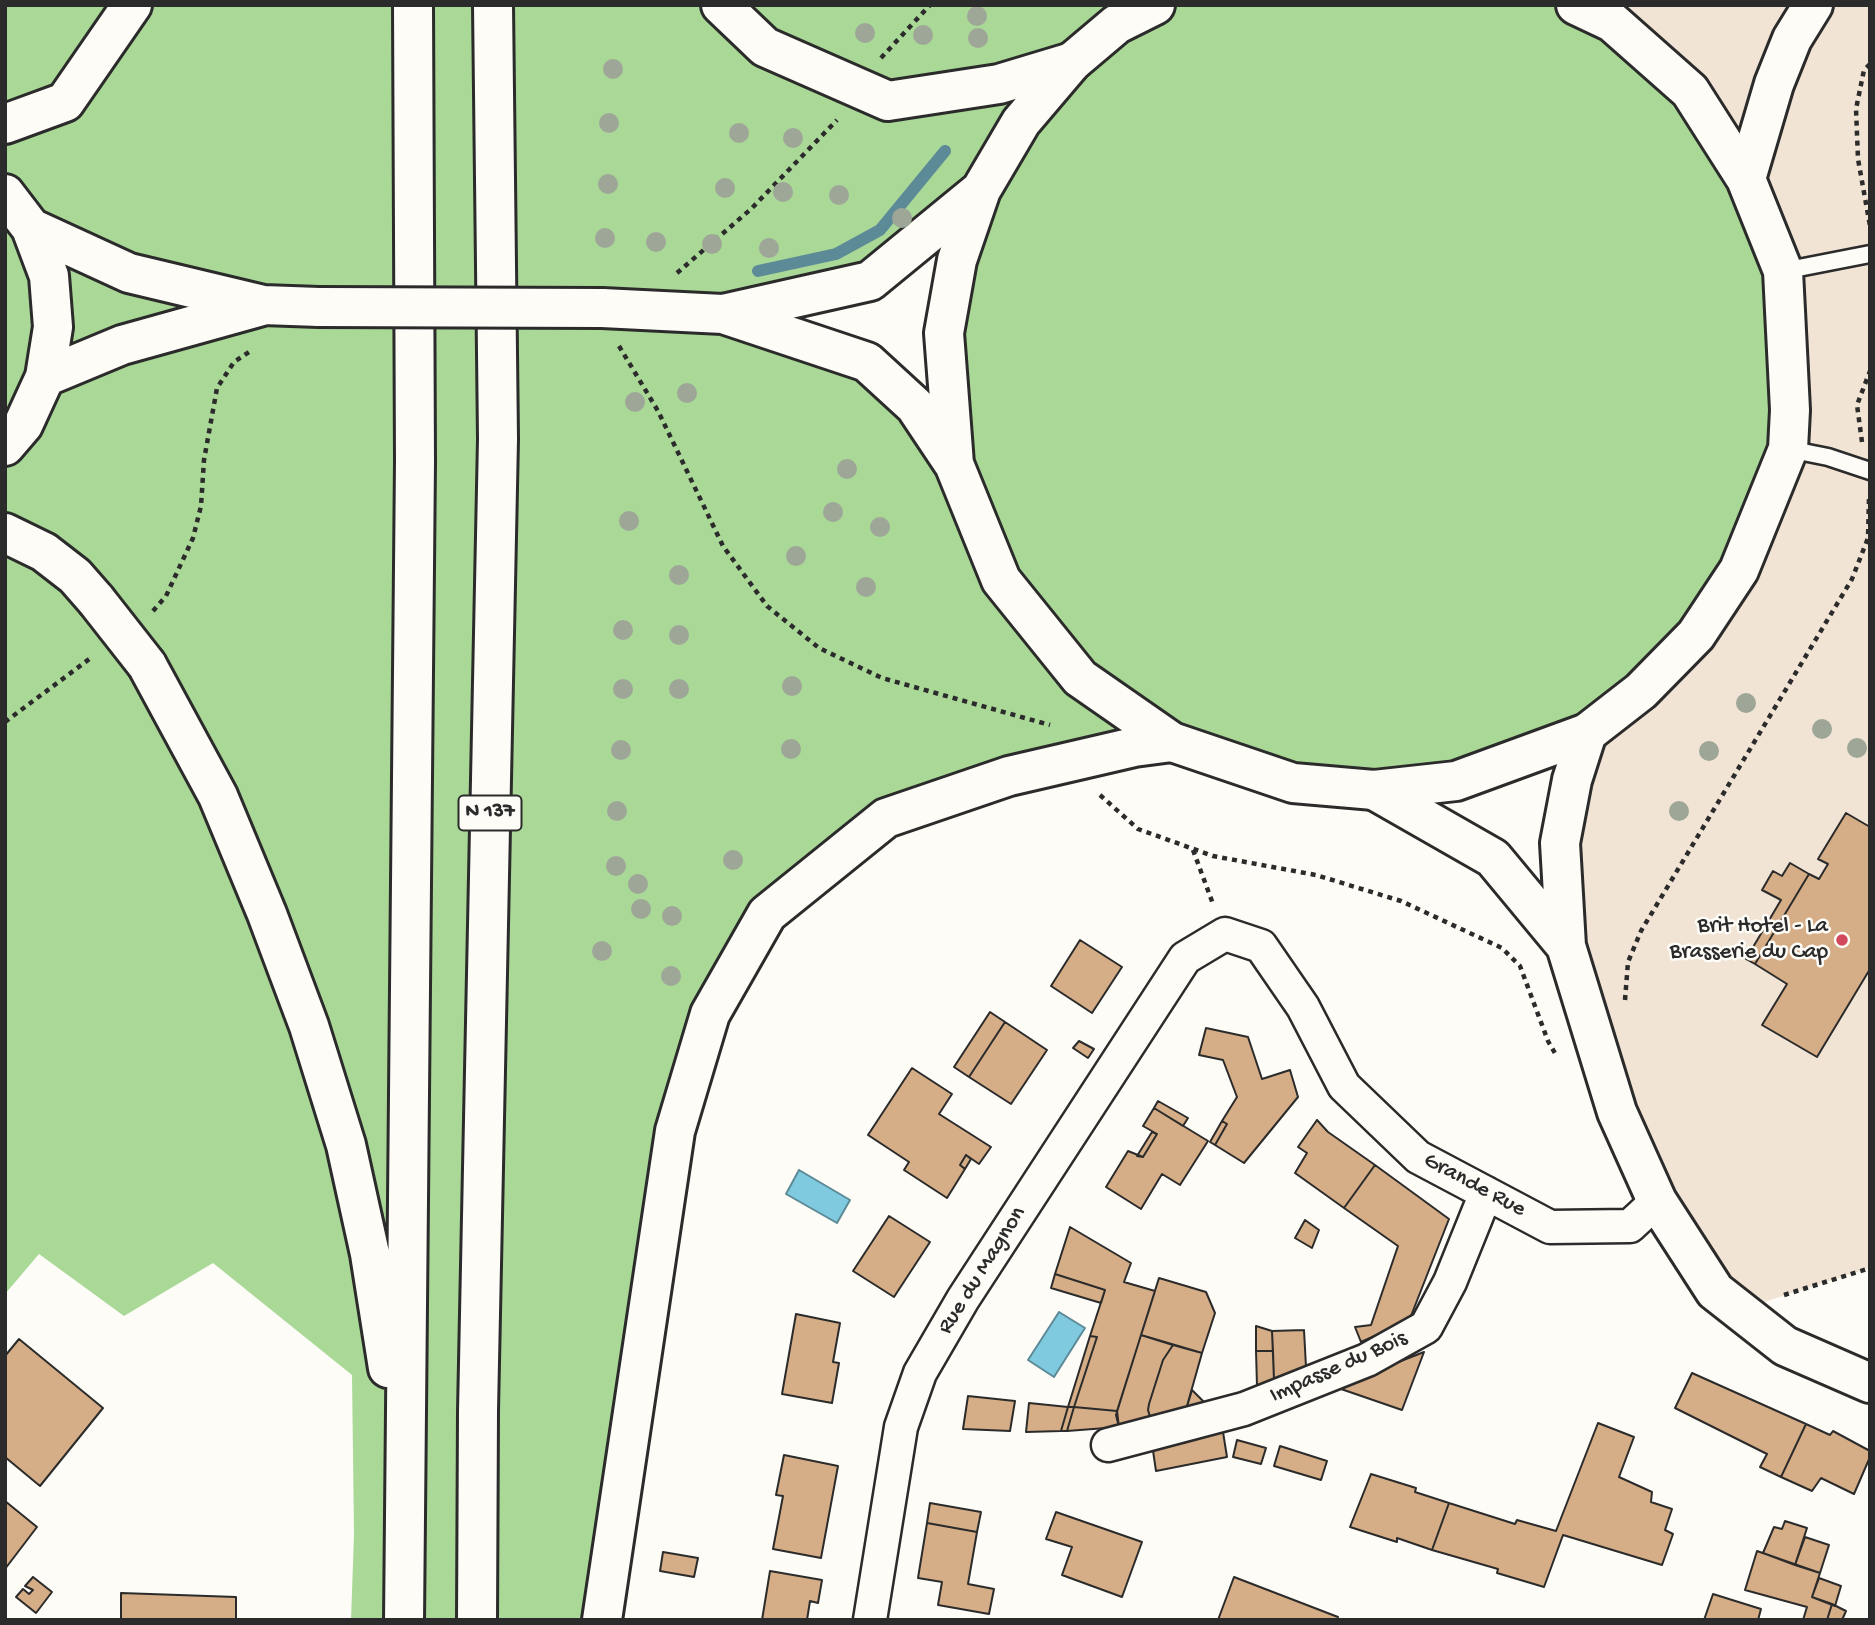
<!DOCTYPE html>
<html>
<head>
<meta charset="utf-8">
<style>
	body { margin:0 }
	#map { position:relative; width:1875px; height:1625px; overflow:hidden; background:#fdfcf7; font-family:"Gochi Hand",sans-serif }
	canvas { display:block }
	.frame { position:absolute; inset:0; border:7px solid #2b2b2b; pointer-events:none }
</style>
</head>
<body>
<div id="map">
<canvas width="1875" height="1625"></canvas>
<div class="frame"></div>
</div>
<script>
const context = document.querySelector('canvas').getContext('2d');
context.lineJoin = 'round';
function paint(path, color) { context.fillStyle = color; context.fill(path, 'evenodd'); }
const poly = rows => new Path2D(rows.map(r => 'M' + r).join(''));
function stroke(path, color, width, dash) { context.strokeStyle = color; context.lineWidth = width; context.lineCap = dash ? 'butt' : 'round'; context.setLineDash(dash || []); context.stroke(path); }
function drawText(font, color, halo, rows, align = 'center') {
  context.font = font + ' "Gochi Hand",sans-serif'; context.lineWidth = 5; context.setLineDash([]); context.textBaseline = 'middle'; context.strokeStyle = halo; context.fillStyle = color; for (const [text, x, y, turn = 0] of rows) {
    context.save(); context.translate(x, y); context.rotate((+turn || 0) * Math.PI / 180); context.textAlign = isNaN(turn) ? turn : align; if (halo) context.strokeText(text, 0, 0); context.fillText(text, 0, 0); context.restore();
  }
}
paint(poly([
	[1576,5,1870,5,1870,1268,1767,1301,1748,1318,1715,1291,1566,946]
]), '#f1e4d5');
paint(poly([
	[5,5,1576,5,1688,92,1773,249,1788,410,1739,570,1587,733,1374,790,1172,742,886,818,767,914,710,1014,602,1620,351,1620,354,1535,352,1375,213,1263,124,1316,39,1254,5,1294],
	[981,192,944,333,953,463,915,406,725,314,870,281]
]), '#aad897');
const water = poly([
	[799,1170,850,1200,837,1223,786,1194,799,1170],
	[1059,1312,1085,1328,1054,1377,1028,1360,1059,1312]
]);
paint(water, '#7fcadf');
stroke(water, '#5d8a97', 2);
stroke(poly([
	[758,271,836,254,880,230,945,151]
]), '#5d8a97', 12);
const building = poly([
	[1846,813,1870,827,1870,969,1817,1057,1762,1025,1787,984,1755,964,1809,874,1819,879,1828,864,1818,859,1846,813],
	[1790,863,1809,874,1755,964,1746,959,1781,900,1762,890,1773,871,1782,876,1790,863],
	[1080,940,1122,967,1092,1013,1051,986,1080,940],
	[990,1012,1005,1022,969,1077,954,1067,990,1012],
	[1005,1022,1047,1050,1011,1104,969,1077,1005,1022],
	[1206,1028,1248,1037,1262,1079,1290,1070,1298,1097,1244,1163,1215,1145,1227,1124,1222,1121,1237,1097,1223,1060,1199,1055,1206,1028],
	[1079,1041,1094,1049,1088,1058,1073,1048,1079,1041],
	[912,1068,952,1094,939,1114,991,1147,979,1164,966,1155,960,1165,965,1169,947,1198,904,1170,909,1162,868,1135,912,1068],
	[1158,1101,1188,1118,1183,1126,1154,1108,1158,1101],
	[1154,1108,1208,1141,1180,1185,1162,1174,1141,1209,1106,1187,1128,1151,1143,1157,1157,1134,1143,1126,1154,1108],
	[1317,1120,1328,1132,1375,1165,1344,1208,1295,1173,1307,1153,1298,1147,1317,1120],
	[1222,1121,1227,1124,1215,1145,1210,1142,1222,1121],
	[1152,1132,1157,1134,1143,1157,1137,1156,1152,1132],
	[966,1155,971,1159,965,1169,960,1165,966,1155],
	[1375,1165,1449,1219,1409,1321,1361,1342,1355,1327,1371,1325,1398,1246,1344,1208,1375,1165],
	[889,1216,930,1242,894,1297,853,1271,889,1216],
	[1305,1220,1319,1230,1312,1248,1295,1238,1305,1220],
	[1070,1227,1131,1263,1124,1282,1155,1291,1117,1411,1074,1407,1097,1337,1090,1336,1105,1290,1055,1274,1070,1227],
	[1055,1274,1105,1290,1101,1303,1051,1288,1055,1274],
	[1159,1278,1206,1292,1215,1313,1202,1353,1141,1335,1159,1278],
	[796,1314,840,1323,833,1362,839,1363,832,1403,782,1394,796,1314],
	[1256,1326,1272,1331,1273,1351,1256,1351,1256,1326],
	[1304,1330,1306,1367,1274,1380,1272,1331,1304,1330],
	[1141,1335,1173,1345,1163,1360,1149,1404,1148,1410,1151,1420,1119,1427,1116,1415,1141,1335],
	[1090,1336,1097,1337,1074,1407,1068,1407,1090,1336],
	[19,1339,103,1408,40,1486,5,1457,5,1356,19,1339],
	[1173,1345,1202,1353,1185,1413,1151,1420,1148,1410,1149,1404,1163,1360,1173,1345],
	[1256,1351,1273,1351,1274,1380,1257,1386,1256,1351],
	[1424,1352,1402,1410,1341,1389,1342,1384,1424,1352],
	[1692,1373,1806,1424,1781,1477,1760,1467,1767,1454,1675,1408,1692,1373],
	[1192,1390,1207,1405,1185,1413,1192,1390],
	[968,1396,1015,1401,1010,1431,963,1429,968,1396],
	[1029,1403,1068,1407,1061,1431,1026,1432,1029,1403],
	[1068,1407,1074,1407,1067,1431,1061,1431,1068,1407],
	[1074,1407,1117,1411,1119,1427,1067,1431,1074,1407],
	[1598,1423,1634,1437,1619,1477,1652,1492,1651,1502,1672,1509,1665,1530,1673,1534,1662,1565,1563,1535,1544,1587,1497,1573,1498,1569,1432,1550,1449,1503,1515,1524,1517,1520,1556,1531,1598,1423],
	[1806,1424,1830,1435,1833,1431,1870,1451,1870,1457,1854,1494,1821,1478,1812,1491,1781,1477,1806,1424],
	[1223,1432,1227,1457,1156,1471,1152,1444,1223,1432],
	[1237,1440,1266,1448,1261,1464,1233,1457,1237,1440],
	[1280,1446,1327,1461,1321,1480,1274,1466,1280,1446],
	[784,1455,838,1466,821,1558,773,1549,783,1496,776,1495,784,1455],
	[1371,1474,1416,1488,1415,1492,1449,1503,1432,1550,1397,1538,1397,1542,1350,1527,1371,1474],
	[5,1501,37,1527,5,1569,5,1501],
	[930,1503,981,1512,977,1532,927,1523,930,1503],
	[1056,1512,1142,1542,1122,1597,1062,1575,1072,1547,1046,1539,1056,1512],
	[1785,1521,1807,1528,1795,1565,1763,1553,1774,1527,1782,1529,1785,1521],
	[927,1523,977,1532,968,1584,994,1589,989,1614,938,1605,942,1582,918,1578,927,1523],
	[1805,1537,1829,1545,1820,1573,1795,1565,1805,1537],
	[1757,1551,1820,1573,1812,1597,1832,1604,1827,1620,1803,1620,1807,1607,1745,1590,1757,1551],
	[663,1552,698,1558,694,1577,660,1571,663,1552],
	[770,1571,822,1580,818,1603,810,1601,807,1620,762,1620,770,1571],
	[33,1577,52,1592,36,1613,16,1597,23,1589,29,1594,33,1590,25,1586,33,1577],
	[1234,1577,1338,1617,1337,1620,1218,1620,1234,1577],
	[1819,1578,1841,1586,1835,1606,1812,1597,1819,1578],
	[121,1593,236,1597,236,1620,121,1620,121,1593],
	[1713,1594,1761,1609,1758,1620,1704,1620,1713,1594],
	[1832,1604,1846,1611,1842,1620,1827,1620,1832,1604]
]);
paint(building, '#d5ad86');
stroke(building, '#2b2b2b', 2);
const service = poly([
	[1783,271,1870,254],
	[1788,449,1828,457,1870,471]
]);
const minor = poly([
	[1108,1445,1244,1409,1367,1360,1426,1327,1450,1282,1486,1193],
	[870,1620,901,1427,920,1373,963,1299,1185,958,1225,934,1261,946,1303,1007,1344,1086,1418,1157,1550,1227,1630,1226,1657,1201]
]);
const tertiary = poly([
	[1587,733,1572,780,1560,843,1566,946,1617,1112,1657,1201,1715,1291,1785,1346,1870,1383],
	[1374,790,1493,858,1566,946]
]);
const secondary = poly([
	[1155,5,1117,24,1072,62,1021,122,981,190,957,260,944,333,954,464,1001,580,1080,678,1172,742,1293,783,1374,790,1456,781,1587,733,1641,691,1696,635,1739,570,1788,449,1790,410,1783,271,1746,179,1690,91,1612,22,1576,5],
	[1746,179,1774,84,1792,39,1813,5],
	[5,194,31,228,49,276,53,327,45,377,23,425,5,446],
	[31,228,129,273,263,305,319,307],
	[602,308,723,314,870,281,981,190],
	[723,314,867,362,915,406,953,463],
	[45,377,122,345,262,306]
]);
const trunk = poly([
	[721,5,765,47,888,101,999,84,1072,62],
	[5,124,65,102,132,5],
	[5,533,44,552,75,576,96,600],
	[147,665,218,796,267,914,309,1026,346,1145,370,1254,388,1368],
	[404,1620,415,461,413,5],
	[477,1620,478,1411,498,439,493,5],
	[602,1620,675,1131,710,1014,767,914,886,818,1009,776,1134,747,1172,742]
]);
stroke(service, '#2b2b2b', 21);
stroke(minor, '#2b2b2b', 37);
stroke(tertiary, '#2b2b2b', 44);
stroke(secondary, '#2b2b2b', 44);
stroke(trunk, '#2b2b2b', 44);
stroke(poly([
	[881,58,930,5],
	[1870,64,1864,70,1856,109,1858,159,1870,226],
	[677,273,751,209,837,120],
	[619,346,658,411,723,546,767,606,819,648,882,678,1050,725],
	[1862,442,1857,405,1870,371],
	[153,611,166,596,193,538,201,506,204,460,217,388,234,362,249,352],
	[5,722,92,657],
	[1100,795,1138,829,1213,856,1316,875,1401,901,1502,948,1520,966,1548,1041,1556,1055],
	[1193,850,1213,904],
	[1625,1000,1628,962,1641,931,1852,579,1868,538,1869,499],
	[1784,1295,1870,1268]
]), '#2b2b2b', 4.5, [5, 5]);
stroke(service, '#fdfcf7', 16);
stroke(minor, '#fdfcf7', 32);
stroke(tertiary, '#fdfcf7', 38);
stroke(secondary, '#fdfcf7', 38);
stroke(trunk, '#fdfcf7', 38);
const secondaryBridge = poly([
	[319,307,602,308]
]);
const trunkBridge = poly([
	[96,600,147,665]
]);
stroke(secondaryBridge, '#2b2b2b', 44, []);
stroke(trunkBridge, '#2b2b2b', 44, []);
stroke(secondaryBridge, '#fdfcf7', 38);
stroke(trunkBridge, '#fdfcf7', 38);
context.fillStyle = '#9ea698';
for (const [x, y] of [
	[977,16],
	[865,33],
	[923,35],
	[978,38],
	[613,69],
	[609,123],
	[739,133],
	[793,138],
	[608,184],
	[725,188],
	[783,192],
	[839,195],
	[902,218],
	[605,238],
	[656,242],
	[712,244],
	[769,248],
	[687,393],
	[635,402],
	[847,469],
	[833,512],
	[629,521],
	[880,527],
	[796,556],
	[679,575],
	[866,587],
	[623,630],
	[679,635],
	[792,686],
	[623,689],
	[679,689],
	[1746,703],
	[1822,729],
	[1857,748],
	[791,749],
	[621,750],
	[1709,751],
	[617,811],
	[1679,811],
	[733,860],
	[616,866],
	[638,884],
	[641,909],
	[672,916],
	[602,951],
	[671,976]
]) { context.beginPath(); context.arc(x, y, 10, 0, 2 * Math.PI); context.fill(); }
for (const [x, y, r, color] of [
	[1842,940,7,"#d1495b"]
]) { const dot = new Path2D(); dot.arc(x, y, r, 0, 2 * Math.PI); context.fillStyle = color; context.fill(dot); stroke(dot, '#fdfcf7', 2.5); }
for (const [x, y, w] of [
	[490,813,63]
]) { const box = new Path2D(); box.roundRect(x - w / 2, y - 17.5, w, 35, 5); context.fillStyle = '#fdfcf7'; context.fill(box); stroke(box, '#2b2b2b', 2); }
drawText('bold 21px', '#2b2b2b', null, [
	["N 137",490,813]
]);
drawText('23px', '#2b2b2b', '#fdfcf7', [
	["Brit Hotel - La",1828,927],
	["Brasserie du Cap",1828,953]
], 'right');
drawText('23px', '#2b2b2b', '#fdfcf7', [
	["Grande Rue",1474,1186,28],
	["Rue du Magnon",983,1271,-58],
	["Impasse du Bois",1339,1368,-24]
]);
</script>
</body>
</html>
